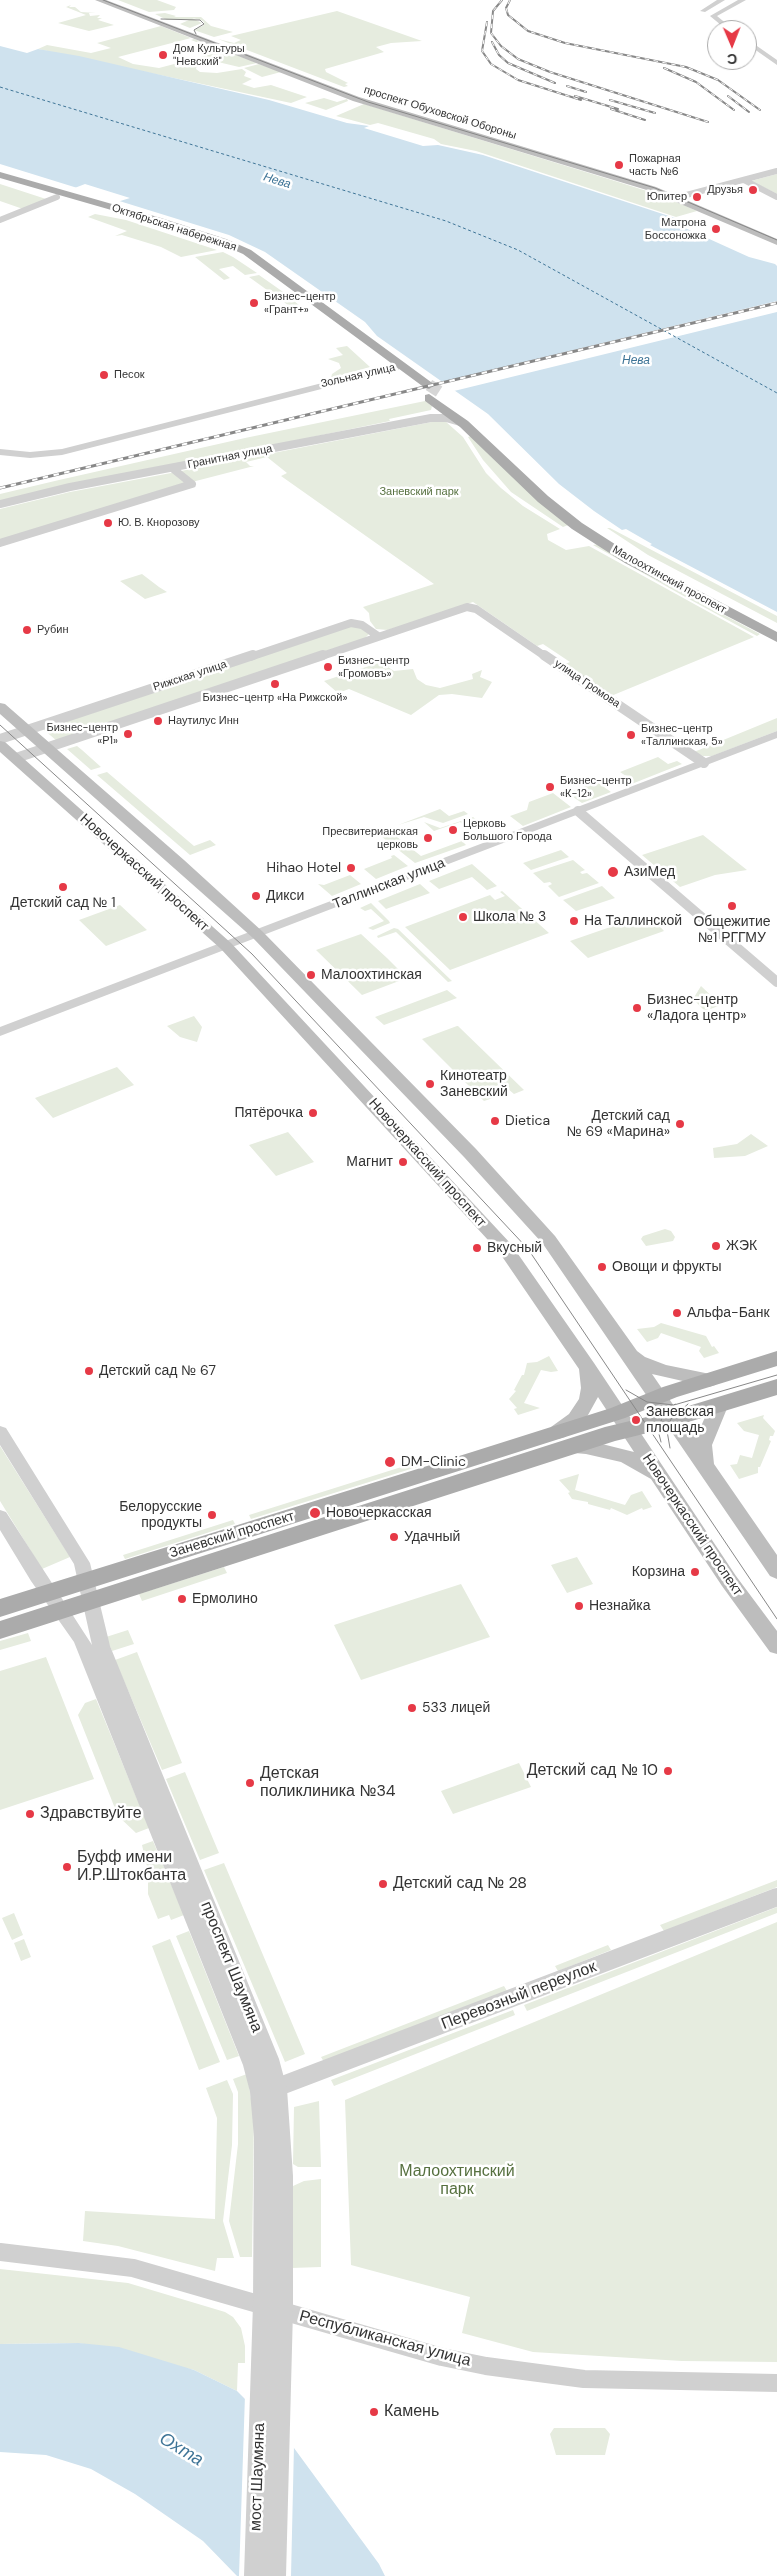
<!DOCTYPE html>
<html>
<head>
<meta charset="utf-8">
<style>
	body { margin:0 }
	#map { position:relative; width:777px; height:2576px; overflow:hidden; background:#fff; font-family:"DM Sans",sans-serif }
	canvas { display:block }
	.north { position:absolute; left:707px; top:20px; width:50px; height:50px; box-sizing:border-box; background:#fff; border:1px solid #adadad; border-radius:50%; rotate:179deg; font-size:14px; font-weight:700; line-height:20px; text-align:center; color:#333 }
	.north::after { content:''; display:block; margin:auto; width:18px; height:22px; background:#e63946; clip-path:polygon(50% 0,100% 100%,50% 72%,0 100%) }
</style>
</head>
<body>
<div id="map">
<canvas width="777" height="2576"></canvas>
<div class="north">С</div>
</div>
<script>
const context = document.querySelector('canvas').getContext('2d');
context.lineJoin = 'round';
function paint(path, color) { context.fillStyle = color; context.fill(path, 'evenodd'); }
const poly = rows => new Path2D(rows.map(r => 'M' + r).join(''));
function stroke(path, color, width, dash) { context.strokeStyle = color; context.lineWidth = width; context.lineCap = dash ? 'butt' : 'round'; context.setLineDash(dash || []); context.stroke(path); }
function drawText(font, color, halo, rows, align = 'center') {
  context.font = font + ' "DM Sans",sans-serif'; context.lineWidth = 5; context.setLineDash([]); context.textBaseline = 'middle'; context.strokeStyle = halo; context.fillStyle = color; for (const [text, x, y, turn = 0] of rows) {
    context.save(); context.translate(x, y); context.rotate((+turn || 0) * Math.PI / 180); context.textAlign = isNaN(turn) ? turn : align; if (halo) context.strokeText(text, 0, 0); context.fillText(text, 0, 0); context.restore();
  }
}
paint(poly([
	[118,0,157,0,176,7,174,10,149,12],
	[71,5,69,7,75,7,81,12,96,13,89,13,90,16,100,15,97,18,102,18,98,20,114,25,89,31,58,23,86,15,66,7],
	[337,11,422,41,391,43,376,47,384,52,325,69,326,72,348,83,345,84,348,86,344,87,218,39,234,43,241,40,231,36],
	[165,13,176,16,174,17,201,17,211,26,233,32,214,37,194,30,204,25,204,22,201,20,192,18,202,23,190,28,180,24,189,20,167,20,155,14],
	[161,26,191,38,118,57,133,64,159,68,216,53,217,50,191,40,194,39,257,63,239,67,218,62,220,60,199,60,194,63,197,65,196,69,200,72,217,73,242,69,246,72,244,76,252,79,242,84,254,88,271,85,307,97,291,103,38,49,47,45,91,53,111,48,97,43],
	[259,64,281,72,262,77,244,68],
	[324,98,337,102,347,99,348,101,326,110,305,103],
	[364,104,615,181,666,197,697,211,676,217,476,151,441,144,434,139,378,123,370,125,336,116],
	[777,174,777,194,751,181],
	[0,184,46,199,23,209,0,201],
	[95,214,126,220,217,250,181,257,161,247,122,235,115,236,127,231,88,217],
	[223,252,233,257,257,273,245,275,233,266,219,269,230,278,224,280,195,257],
	[259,275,286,294,307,312,299,313,249,277],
	[347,346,370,367,331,378,332,374,341,368,339,363,328,359,343,355,336,348],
	[425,401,432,406,431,410,389,419,390,421,0,501,0,494,59,480,245,438],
	[437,421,445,421,463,437,486,473,501,488,523,506,560,529,547,534,548,540,566,550,589,546,754,637,611,696,565,664,570,662,543,644,537,646,473,602,388,630,376,629,370,621,369,613,363,607,434,584,281,476,287,473,267,457,246,462,250,466,254,466,192,482,181,471],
	[471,436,571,524,563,527,511,492,483,460,468,437],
	[171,473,175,473,187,483,0,542,0,509,70,492],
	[607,528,610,528,777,616,777,623,648,555],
	[599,544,671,587,760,634,757,636,689,599,593,545],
	[142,574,159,587,167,592,145,599,120,581],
	[358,626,369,634,365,638,57,741,43,729,347,627],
	[390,659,396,664,388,667,394,671,413,669,417,679,426,685,440,688,473,679,472,674,482,670,480,677,492,682,482,698,452,694,439,695,411,715,349,689,338,693,324,681],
	[777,718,777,731,712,756,703,756,694,752],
	[77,746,82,750,101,767,91,770,67,749],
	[658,757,668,764,677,761,682,764,629,785,622,781,629,778,620,772],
	[107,772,194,846,210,840,216,845,190,855,97,775],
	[597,782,611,792,582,803,570,795,572,791],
	[553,793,571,807,523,826,510,816,527,810,529,802],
	[440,809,449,816,464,811,468,814,443,823,424,817,398,825],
	[473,817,483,825,470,830,460,822,434,831,424,822,440,828],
	[387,829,421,856,462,841,466,845,415,863,377,833],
	[703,835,747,870,715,875,680,887,642,855],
	[561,850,569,857,531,870,523,863],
	[394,855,408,866,376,879,364,869,392,858,391,856],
	[573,860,585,870,580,872,582,874,587,873,599,883,559,897,548,886,552,884,550,882,544,883,533,873],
	[472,864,497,886,487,890,472,877,439,889,429,881],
	[350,875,361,884,332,896,318,884,324,885],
	[420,884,430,893,386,909,378,901],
	[602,886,615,898,576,911,563,900],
	[502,891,549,933,450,970,405,927,490,895,495,900,505,896,500,892],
	[371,903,389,921,390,923,373,930,368,928,384,921,371,909,365,911,360,908],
	[120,905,147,930,106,946,79,920],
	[645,915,650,916,664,931,588,958,570,941],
	[394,928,398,929,452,981,448,982,396,932,378,938,377,936],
	[361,934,387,958,407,978,362,995,316,950],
	[701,986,721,1005,705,1011,693,999],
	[447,990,457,998,384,1025,375,1017],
	[194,1016,202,1027,197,1042,180,1037,167,1026],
	[457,1026,458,1026,524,1090,514,1094,502,1084,488,1089,496,1097,484,1101,422,1039],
	[117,1067,134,1085,53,1118,35,1098],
	[288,1132,314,1162,276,1176,249,1145],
	[751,1134,768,1146,745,1156,714,1158,713,1148,737,1144],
	[665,1229,671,1231,675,1237,673,1241,646,1246,641,1239,643,1236],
	[661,1323,706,1336,712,1347,714,1346,719,1353,704,1358,699,1351,701,1347,661,1333,658,1338,647,1342,637,1329,654,1327],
	[549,1356,558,1371,551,1372,541,1370,524,1403,540,1408,518,1415,514,1409,517,1408,509,1399,516,1391,514,1390,522,1375,524,1375,527,1363,537,1362],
	[764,1415,763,1418,775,1431,773,1436,770,1436,769,1440,771,1441,760,1467,758,1467,758,1473,739,1479,730,1465,737,1464,740,1455,752,1458,759,1435,744,1431,737,1423],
	[0,1446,70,1557,42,1569,0,1501],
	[430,1458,433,1462,251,1519,249,1515],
	[579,1474,575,1490,625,1505,631,1495,642,1491,652,1507,643,1510,642,1508,627,1515,611,1508,610,1510,588,1504,588,1502,572,1499,568,1493,570,1492,559,1480],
	[233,1520,235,1524,125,1559,123,1555],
	[577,1557,593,1584,567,1593,551,1565],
	[224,1567,227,1573,142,1601,139,1594],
	[461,1584,490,1637,361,1680,334,1625],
	[128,1630,134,1644,112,1651,106,1637],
	[28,1633,31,1641,0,1650,0,1641],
	[137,1652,182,1763,162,1770,115,1660],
	[46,1657,94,1779,0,1810,0,1671],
	[96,1699,149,1828,136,1833,118,1816,78,1715,85,1703],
	[519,1763,531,1787,453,1814,441,1791],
	[185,1772,219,1853,200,1860,166,1779],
	[153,1841,184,1915,171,1920,169,1915,158,1919,148,1894,148,1871,142,1845],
	[224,1863,305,2054,285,2062,204,1870],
	[777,1880,777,1887,664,1931,660,1925],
	[777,1907,777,1913,527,2011,524,2005],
	[14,1913,23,1935,12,1940,2,1918],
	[777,1922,777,2362,682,2361,533,2352,462,2333,470,2297,351,2265,345,2100],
	[189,1931,239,2056,227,2060,176,1936],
	[24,1939,31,1957,21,1961,14,1943],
	[170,1939,220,2062,199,2070,152,1946],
	[608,1945,611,1950,558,1971,555,1966],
	[504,1986,507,1991,324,2062,321,2057],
	[513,2010,515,2015,334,2086,331,2080],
	[247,2074,254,2117,252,2257,240,2257,229,2221,238,2144,238,2092,233,2079],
	[227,2080,233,2094,232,2145,223,2221,234,2258,217,2258,215,2271,118,2246,83,2241,85,2211,215,2219,217,2118,206,2088],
	[319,2101,321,2167,298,2167,293,2164,294,2107],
	[321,2179,321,2267,291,2268,293,2186,304,2181],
	[0,2269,128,2283,225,2312,233,2317,241,2328,245,2346,245,2363,238,2363,237,2391,194,2370,79,2343,0,2344],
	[554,2428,605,2428,610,2434,605,2455,556,2455,550,2434]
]), '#e6ecdf');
paint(poly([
	[0,46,27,53,38,49,79,56,269,100,347,123,369,126,364,128,423,146,438,145,483,155,675,218,685,228,749,257,775,264,777,266,777,612,650,545,652,544,626,529,622,530,594,511,559,484,488,414,377,336,365,322,265,252,229,235,0,164],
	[79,2343,119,2347,194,2370,237,2391,294,2448,379,2564,385,2576,237,2576,203,2541,135,2494,91,2469,46,2455,0,2452,0,2344]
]), '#cfe2ee');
paint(poly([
	[85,184,130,198,117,202,72,189],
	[777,301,777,312,454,391,441,382],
	[245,2395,294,2445,291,2576,239,2576]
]), '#fff');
stroke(poly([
	[0,87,446,221,518,250,777,393]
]), '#3f7597', 1, [3, 2.5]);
stroke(poly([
	[429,385,443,394]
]), '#d6d6d6', 12, [12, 6]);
stroke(poly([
	[744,180,777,197],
	[675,198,777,171],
	[0,220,57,197]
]), '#d0d0d0', 6);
stroke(poly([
	[0,504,70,487,431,418,446,418,460,422],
	[0,543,192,484,172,468],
	[250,657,351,623,362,625,378,636],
	[319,657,467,607,476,609,546,657]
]), '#d0d0d0', 8);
stroke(poly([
	[544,655,704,763],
	[0,739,253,655],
	[16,758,323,655],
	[578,811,777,982]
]), '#d0d0d0', 10);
stroke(poly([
	[270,2090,777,1897],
	[0,2252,133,2268,442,2357,486,2366,584,2379,777,2383]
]), '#d0d0d0', 18);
paint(poly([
	[717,0,725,0,705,12,700,11,717,0],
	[738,0,746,0,717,16,734,30,727,30,710,16,738,0],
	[747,39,777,60,777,65,747,44,747,39],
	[401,363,405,366,404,368,62,455,30,458,0,455,0,449,30,452,62,449,401,363],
	[777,731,777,738,0,1036,0,1027,777,731],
	[0,1426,6,1428,90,1563,110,1646,279,2059,287,2089,293,2176,293,2310,286,2576,244,2576,253,2304,254,2137,250,2092,243,2065,74,1642,31,1581,0,1530,0,1510,6,1512,92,1645,74,1564,0,1445,0,1426]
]), '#d0d0d0');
paint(poly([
	[95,0,106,0,359,97,656,187,777,239,777,245,650,191,353,101,95,0],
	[0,703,5,704,184,860,263,932,476,1149,555,1236,637,1351,645,1357,666,1365,715,1375,718,1380,715,1385,709,1387,652,1374,696,1438,712,1401,719,1399,726,1401,728,1406,712,1445,714,1464,777,1555,777,1579,770,1576,543,1244,464,1157,253,938,0,714,0,703],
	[0,741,5,742,231,943,511,1244,594,1363,736,1576,777,1631,777,1654,770,1652,722,1586,651,1479,621,1462,586,1454,563,1452,561,1447,563,1442,570,1440,586,1440,634,1452,598,1397,583,1424,565,1437,558,1439,551,1437,549,1432,551,1427,569,1414,579,1399,581,1388,579,1369,499,1252,221,949,0,752,0,741]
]), '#bdbdbd');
paint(poly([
	[0,172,161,218,226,239,251,250,435,385,429,389,425,388,243,254,218,243,153,222,0,178,0,172],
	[429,394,468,421,548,496,582,523,635,557,777,632,777,642,625,563,572,529,538,502,460,427,425,401,425,395,429,394],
	[777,1351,777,1366,677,1397,625,1418,0,1617,0,1599,472,1452,611,1408,663,1387,777,1351],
	[777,1379,777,1395,672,1427,615,1441,0,1639,0,1621,605,1427,672,1411,777,1379]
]), '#ababab');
stroke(poly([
	[103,0,368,102,655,188,777,240],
	[161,19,200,20,204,24,194,30,196,34],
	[0,725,252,954,528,1249,777,1619],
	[626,1390,647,1402,674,1405,777,1375],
	[661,1442,658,1430,662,1418,675,1404],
	[670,1448,667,1431,671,1419,688,1404]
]), '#888', 1);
const railFar1 = poly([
	[502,0,493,11,491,33,501,46,518,59,550,72,708,122],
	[510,0,506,8,508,15,528,31,565,43,686,67,718,80,760,110],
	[487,22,482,51,491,64,518,80,581,100],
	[492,42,499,55,508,63,555,83],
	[664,68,696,82,734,110],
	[567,86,586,92],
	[575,96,618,109],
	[728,96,749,112],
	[610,100,655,113],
	[611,109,645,120]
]);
const rail = poly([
	[0,488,777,303]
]);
stroke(railFar1, '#888', 2);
stroke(rail, '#888', 3);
stroke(railFar1, '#fff', 1, [4.5]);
stroke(rail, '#fff', 2, [5.5]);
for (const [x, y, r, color] of [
	[163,55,5,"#e63946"],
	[619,165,5,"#e63946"],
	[753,190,5,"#e63946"],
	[697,197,5,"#e63946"],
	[716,229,5,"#e63946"],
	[254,303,5,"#e63946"],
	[104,375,5,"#e63946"],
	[108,523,5,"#e63946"],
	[27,630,5,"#e63946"],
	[328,667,5,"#e63946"],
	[275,684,5,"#e63946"],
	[158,721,5,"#e63946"],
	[128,734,5,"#e63946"],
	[631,735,5,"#e63946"],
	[550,787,5,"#e63946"],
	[453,830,5,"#e63946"],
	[428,838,5,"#e63946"],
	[351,868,5,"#e63946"],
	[613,872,6,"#e63946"],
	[63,887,5,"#e63946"],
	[256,896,5,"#e63946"],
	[732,906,5,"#e63946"],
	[463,917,5,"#e63946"],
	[574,921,5,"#e63946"],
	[311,975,5,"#e63946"],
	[637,1008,5,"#e63946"],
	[430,1084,5,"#e63946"],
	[313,1113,5,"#e63946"],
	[495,1121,5,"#e63946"],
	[680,1124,5,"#e63946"],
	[403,1162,5,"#e63946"],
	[716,1246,5,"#e63946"],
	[477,1248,5,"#e63946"],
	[602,1267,5,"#e63946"],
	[677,1313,5,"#e63946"],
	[89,1371,5,"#e63946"],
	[636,1420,5,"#e63946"],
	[390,1462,6,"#e63946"],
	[315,1513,6,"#e63946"],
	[212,1515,5,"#e63946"],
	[394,1537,5,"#e63946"],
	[695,1572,5,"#e63946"],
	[182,1599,5,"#e63946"],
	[579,1606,5,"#e63946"],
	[412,1708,5,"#e63946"],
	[668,1771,5,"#e63946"],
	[250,1783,5,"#e63946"],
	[30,1814,5,"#e63946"],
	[67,1867,5,"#e63946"],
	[383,1884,5,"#e63946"],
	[374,2412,5,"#e63946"]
]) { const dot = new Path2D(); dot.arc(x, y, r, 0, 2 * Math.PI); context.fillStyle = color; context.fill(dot); stroke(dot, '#fff', 2); }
drawText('11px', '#333', '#fff', [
	["Дом Культуры",173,49],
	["\"Невский\"",173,62],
	["Пожарная",629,159],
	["часть №6",629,172],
	["Друзья",743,190,"right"],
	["Юпитер",687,197,"right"],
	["Матрона",706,223,"right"],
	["Боссоножка",706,236,"right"],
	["Бизнес-центр",264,297],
	["«Грант+»",264,310],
	["Песок",114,375],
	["Ю. В. Кнорозову",118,523],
	["Рубин",37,630],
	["Бизнес-центр",338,661],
	["«Громовъ»",338,674],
	["Бизнес-центр «На Рижской»",275,698,"center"],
	["Наутилус Инн",168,721],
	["Бизнес-центр",118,728,"right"],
	["«Р1»",118,741,"right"],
	["Бизнес-центр",641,729],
	["«Таллинская, 5»",641,742],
	["Бизнес-центр",560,781],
	["«К-12»",560,794],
	["Церковь",463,824],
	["Большого Города",463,837],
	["Пресвитерианская",418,832,"right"],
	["церковь",418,845,"right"]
], 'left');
drawText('11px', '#333', '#fff', [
	["проспект Обуховской Обороны",440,113,17],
	["Октябрьская набережная",174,228,18],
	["Зольная улица",358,376,-13],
	["Гранитная улица",230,457,-11],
	["Малоохтинский проспект",669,580,29],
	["Рижская улица",190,676,-18],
	["улица Громова",587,684,34]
]);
drawText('11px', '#56703f', '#fff', [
	["Заневский парк",419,492]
]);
drawText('italic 12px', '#3f7597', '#fff', [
	["Нева",277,181,17],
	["Нева",636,361]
]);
drawText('14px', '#333', '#fff', [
	["Hihao Hotel",341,868,"right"],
	["АзиМед",624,872],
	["Дикси",266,896],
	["Детский сад № 1",63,903,"center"],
	["Школа № 3",473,917],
	["На Таллинской",584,921],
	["Общежитие",732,922,"center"],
	["№1 РГГМУ",732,938,"center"],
	["Малоохтинская",321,975],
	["Бизнес-центр",647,1000],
	["«Ладога центр»",647,1016],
	["Кинотеатр",440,1076],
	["Заневский",440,1092],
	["Пятёрочка",303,1113,"right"],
	["Детский сад",670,1116,"right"],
	["№ 69 «Марина»",670,1132,"right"],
	["Dietica",505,1121],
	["Магнит",393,1162,"right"],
	["ЖЭК",726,1246],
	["Вкусный",487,1248],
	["Овощи и фрукты",612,1267],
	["Альфа-Банк",687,1313],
	["Детский сад № 67",99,1371],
	["Заневская",646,1412],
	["площадь",646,1428],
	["DM-Clinic",401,1462],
	["Белорусские",202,1507,"right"],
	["продукты",202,1523,"right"],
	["Новочеркасская",326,1513],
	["Удачный",404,1537],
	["Корзина",685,1572,"right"],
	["Ермолино",192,1599],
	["Незнайка",589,1606],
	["533 лицей",422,1708]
], 'left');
drawText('14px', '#333', '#fff', [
	["Новочеркасский проспект",144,873,42],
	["Таллинская улица",389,884,-21],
	["Новочеркасский проспект",427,1163,48],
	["Новочеркасский проспект",692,1525,56],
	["Заневский проспект",232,1535,-17]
]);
drawText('16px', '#333', '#fff', [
	["Детский сад № 10",658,1771,"right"],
	["Детская",260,1774],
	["поликлиника №34",260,1792],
	["Здравствуйте",40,1814],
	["Буфф имени",77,1858],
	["И.Р.Штокбанта",77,1876],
	["Детский сад № 28",393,1884],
	["Камень",384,2412]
], 'left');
drawText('16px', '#333', '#fff', [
	["проспект Шаумяна",231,1967,68],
	["Перевозный переулок",519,1996,-21],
	["Республиканская улица",385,2339,15],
	["мост Шаумяна",258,2477,-88]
]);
drawText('16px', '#56703f', '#fff', [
	["Малоохтинский",457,2172],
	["парк",457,2190]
]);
drawText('italic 18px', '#3f7597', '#fff', [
	["Охта",181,2450,31]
]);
</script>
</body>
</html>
